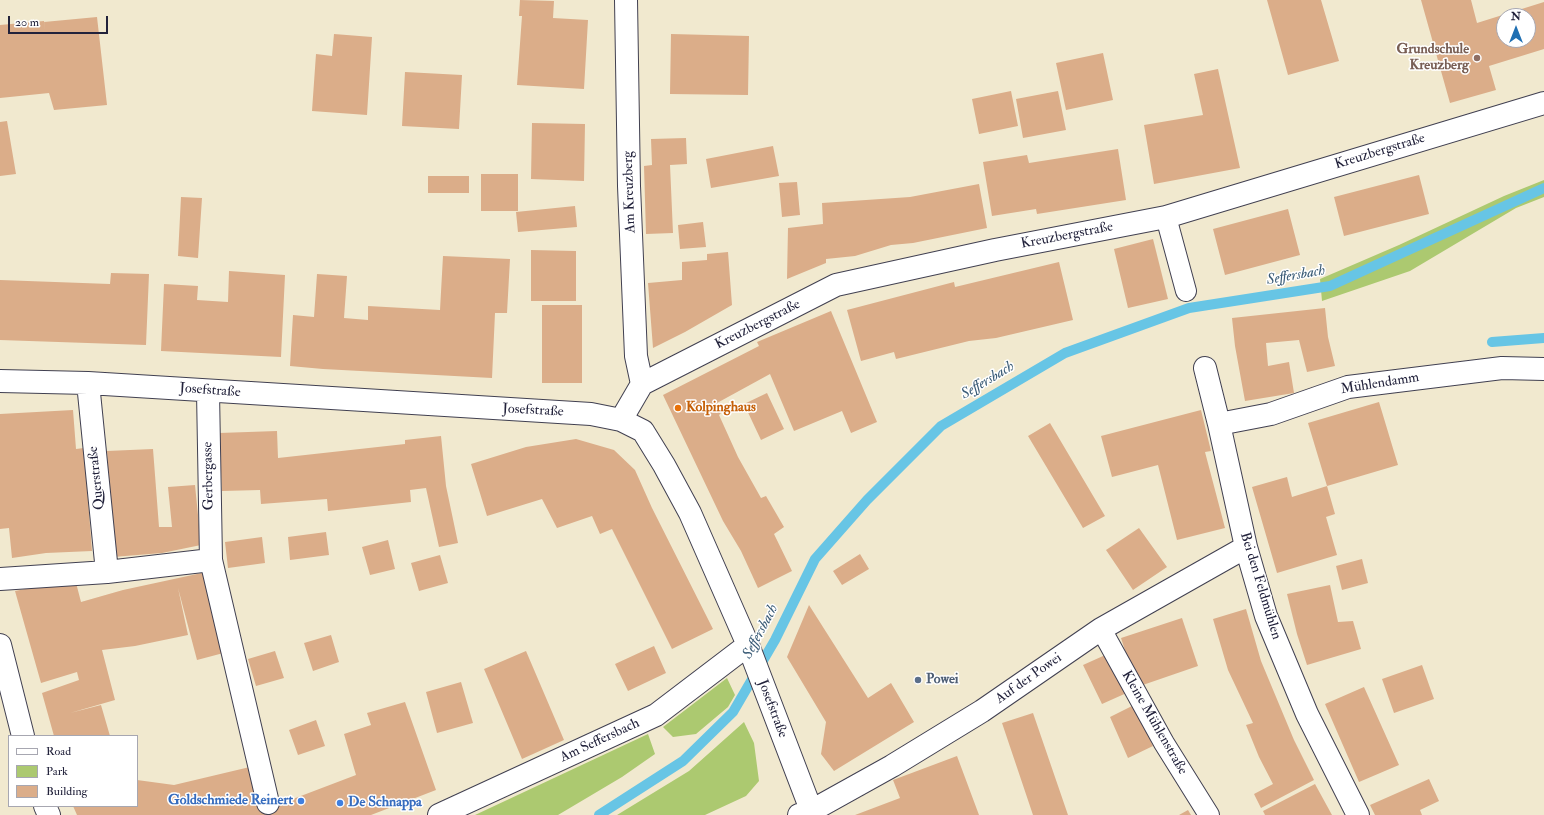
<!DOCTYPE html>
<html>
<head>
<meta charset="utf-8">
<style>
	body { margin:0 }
	#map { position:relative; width:1544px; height:815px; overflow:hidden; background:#f1e9cf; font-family:"IM FELL Double Pica",serif }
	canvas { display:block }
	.legend { position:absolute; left:8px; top:735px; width:130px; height:72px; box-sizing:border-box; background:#fff; border:1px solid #a7a7b1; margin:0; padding:5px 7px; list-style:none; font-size:12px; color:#22223b }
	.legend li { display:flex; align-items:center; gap:8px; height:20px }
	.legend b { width:20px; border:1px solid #a7a7b1 }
	.north { position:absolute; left:1496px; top:8px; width:40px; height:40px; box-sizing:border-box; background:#fff; border:1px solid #a7a7b1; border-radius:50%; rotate:0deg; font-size:11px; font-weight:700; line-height:16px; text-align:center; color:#22223b }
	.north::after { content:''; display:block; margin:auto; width:14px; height:18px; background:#1f6fb2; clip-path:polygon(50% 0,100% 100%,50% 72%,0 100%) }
	.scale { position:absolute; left:8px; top:16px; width:100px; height:18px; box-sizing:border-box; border:2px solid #22223b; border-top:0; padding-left:5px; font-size:12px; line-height:14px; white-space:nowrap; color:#22223b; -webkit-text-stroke:3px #fff; paint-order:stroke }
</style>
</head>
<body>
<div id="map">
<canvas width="1544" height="815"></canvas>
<ul class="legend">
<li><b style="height:5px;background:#fff"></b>Road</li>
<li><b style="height:11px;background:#acc970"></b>Park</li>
<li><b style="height:11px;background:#dbad89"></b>Building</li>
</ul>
<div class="north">N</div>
<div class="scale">20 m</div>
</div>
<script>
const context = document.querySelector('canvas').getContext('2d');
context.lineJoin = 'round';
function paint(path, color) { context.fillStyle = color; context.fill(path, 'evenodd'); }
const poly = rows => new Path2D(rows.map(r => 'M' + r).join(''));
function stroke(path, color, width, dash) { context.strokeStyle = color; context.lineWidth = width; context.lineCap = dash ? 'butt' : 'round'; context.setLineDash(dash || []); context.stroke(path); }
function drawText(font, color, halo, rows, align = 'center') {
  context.font = font + ' "IM FELL Double Pica",serif'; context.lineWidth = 3; context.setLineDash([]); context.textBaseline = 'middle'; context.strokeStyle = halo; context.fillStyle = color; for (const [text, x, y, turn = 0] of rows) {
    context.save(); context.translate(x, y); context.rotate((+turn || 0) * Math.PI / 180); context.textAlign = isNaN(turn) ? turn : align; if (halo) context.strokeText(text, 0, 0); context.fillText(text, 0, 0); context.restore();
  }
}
paint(poly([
	[1544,180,1544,197,1516,208,1410,271,1322,301,1320,279,1399,245,1504,196],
	[727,678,735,695,728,707,696,734,673,737,663,727],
	[744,722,754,743,759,781,746,796,705,815,617,815,689,771],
	[648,734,655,754,622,777,558,815,475,815]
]), '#acc970');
stroke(poly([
	[1492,342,1544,338],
	[599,815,683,761,733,712,775,640,815,559,867,500,941,426,1065,353,1189,308,1330,286,1544,188]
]), '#67c5e5', 10);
paint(poly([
	[520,0,554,1,553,18,588,20,584,89,517,85,522,16,519,16],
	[1267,0,1321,0,1339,61,1288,75],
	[1421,0,1471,0,1477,23,1544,2,1544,49,1489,66,1496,90,1450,103],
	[1504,16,1528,16,1528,40,1504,40],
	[97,17,107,105,54,110,49,93,0,98,0,25,44,21,45,31,44,22],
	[334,34,372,37,367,115,312,111,316,54,332,56],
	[671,34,749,36,748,95,670,94],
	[1103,53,1113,100,1066,110,1056,63],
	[1218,69,1240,168,1154,184,1144,125,1203,115,1194,74],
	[405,72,462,75,459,129,402,126],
	[1011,91,1018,126,979,134,972,99],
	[1058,91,1066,130,1023,138,1016,99],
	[7,121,16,174,0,176,0,122],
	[532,123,585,124,584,181,531,179],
	[686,138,687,164,670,165,673,233,646,234,644,166,652,165,651,139],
	[773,146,779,176,711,188,706,159],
	[1118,149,1126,200,1037,214,1036,209,992,216,983,162,1027,155,1029,163],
	[481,174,518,174,518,211,481,211],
	[1419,175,1429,214,1344,236,1334,197],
	[428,176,469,176,469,193,428,193],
	[797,182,800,215,782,217,779,183],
	[979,184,987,228,913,243,891,245,855,256,826,259,826,263,787,279,788,228,823,224,822,203,910,197],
	[181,197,202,198,198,258,178,256],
	[575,206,577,227,518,232,516,212],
	[1288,209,1300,255,1225,275,1213,229],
	[703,222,706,247,680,249,678,225],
	[1153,239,1168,299,1128,308,1114,249],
	[531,250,576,251,576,301,531,301],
	[728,252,732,305,685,332,653,348,648,283,682,280,682,262,707,260,707,254],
	[443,256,510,259,507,313,495,313,492,378,323,369,290,366,293,315,314,317,317,274,347,276,344,318,368,320,368,306,440,310],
	[1059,262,1073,320,996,338,969,341,896,359,894,352,861,361,847,310,954,282,955,287],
	[229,271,285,275,281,357,161,351,164,284,198,286,197,300,228,302],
	[111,273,149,274,146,345,0,340,0,280,110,284],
	[542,305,582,305,582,383,542,383],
	[1325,308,1328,337,1335,366,1307,372,1299,340,1266,343,1268,366,1289,362,1294,393,1245,401,1235,346,1232,318],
	[831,311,877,422,851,433,842,411,794,431,770,374,717,403,722,412,719,415,738,457,761,498,766,496,784,527,774,534,792,571,758,588,741,551,723,521,663,395,759,346,757,342],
	[767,393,784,429,761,440,744,404],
	[1379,402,1398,465,1327,486,1308,423],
	[73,410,76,449,84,448,92,551,46,553,12,558,9,528,0,529,0,414],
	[1201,410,1211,451,1205,452,1225,528,1177,540,1158,465,1112,477,1101,436],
	[1050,423,1105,516,1083,528,1028,436],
	[277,431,278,458,405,444,405,440,441,436,446,486,458,543,439,547,426,488,410,490,411,502,328,511,327,499,261,504,260,490,222,491,219,433],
	[576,439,614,450,635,470,652,508,713,629,672,649,612,529,600,534,592,516,557,528,542,499,487,516,471,464,526,447],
	[153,449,159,527,172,527,168,487,195,485,201,545,162,553,113,557,107,451],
	[1287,477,1292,497,1327,486,1335,514,1326,517,1337,555,1277,573,1252,487],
	[1139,528,1167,567,1133,590,1106,550],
	[326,532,329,555,290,560,288,537],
	[262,537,265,563,228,568,225,542],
	[388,540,395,569,370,575,362,547],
	[860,554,869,569,842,585,833,571],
	[440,555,448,583,419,591,411,563],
	[1362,559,1368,583,1342,590,1336,566],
	[211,571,231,651,197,660,178,588,188,635,135,646,102,650,115,700,70,713,101,705,110,736,54,736,42,693,79,680,77,672,41,683,15,591,75,579,81,602,123,590],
	[1330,585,1338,622,1353,621,1361,649,1307,665,1297,634,1287,594],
	[809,605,868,698,891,683,914,722,834,771,821,754,826,722,787,657],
	[1246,609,1261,661,1294,740,1314,780,1261,808,1254,794,1273,784,1259,757,1246,725,1253,723,1228,670,1213,619],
	[1182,618,1198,666,1137,687,1121,638],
	[331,635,339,662,313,671,304,643],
	[654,646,666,673,628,691,615,664],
	[275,651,284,678,256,686,248,659],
	[526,651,564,740,522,759,484,669],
	[1112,652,1131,691,1102,704,1083,665],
	[1422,665,1434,699,1394,713,1382,679],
	[461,682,473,723,437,733,426,692],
	[1364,687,1399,765,1359,782,1325,704],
	[405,702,436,790,371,815,77,815,73,806,137,806,137,780,174,785,254,766,264,810,356,775,344,734,371,725,367,713],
	[1134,705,1153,746,1128,758,1110,717],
	[1033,713,1068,815,1033,815,1002,723],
	[316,720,325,746,298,755,289,730],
	[957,756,979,815,855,815,900,798,893,780],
	[1429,779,1439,801,1420,810,1422,815,1375,815,1370,805],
	[1315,784,1332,815,1265,815,1263,811],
	[1188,810,1191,815,1179,815]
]), '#dbad89');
const lane = poly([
	[1166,217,1186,291],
	[1101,629,1164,743,1209,815]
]);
const street = poly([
	[626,0,629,186,636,356,642,384],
	[1205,368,1219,424,1246,547,1266,616,1307,714,1358,815],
	[0,381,88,383,591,414,621,420,643,431,664,465,690,513,748,645,813,815],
	[88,383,107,572],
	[208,392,211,560,268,803],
	[621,420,642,384,836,285,995,250,1166,217,1544,103],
	[1219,424,1271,414,1348,387,1502,368,1544,369],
	[0,579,107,572,211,560],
	[0,645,23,736],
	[45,806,49,815],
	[439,815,656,715,748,645],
	[799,815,811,811,892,766,982,711,1101,629,1246,547]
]);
stroke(lane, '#414051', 22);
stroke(street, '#414051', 24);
stroke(lane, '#fff', 20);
stroke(street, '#fff', 22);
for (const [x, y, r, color] of [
	[1477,58,4,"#8d6e63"],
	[678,408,4,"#e8710a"],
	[918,680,4,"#5c6f8a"],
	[301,801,4,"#3f7fe0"],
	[340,803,4,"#3f7fe0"]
]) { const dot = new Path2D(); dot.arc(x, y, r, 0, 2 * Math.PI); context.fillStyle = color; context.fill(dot); stroke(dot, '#fff', 1.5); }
drawText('bold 14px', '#785e54', '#fff', [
	["Grundschule",1469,50],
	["Kreuzberg",1469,66]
], 'right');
drawText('14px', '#22223b', '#fff', [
	["Kreuzbergstraße",1380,152,-17],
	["Am Kreuzberg",630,192,-92],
	["Kreuzbergstraße",1067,236,-11],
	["Kreuzbergstraße",758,325,-27],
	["Mühlendamm",1380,384,-9],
	["Josefstraße",210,391,4],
	["Josefstraße",533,411,3],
	["Gerbergasse",209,476,-91],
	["Querstraße",97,478,-96],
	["Bei den Feldmühlen",1260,586,73],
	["Auf der Powei",1029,679,-35],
	["Josefstraße",772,709,69],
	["Kleine Mühlenstraße",1154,723,60],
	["Am Seffersbach",600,741,-25]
]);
drawText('bold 14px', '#c56008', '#fff', [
	["Kolpinghaus",686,408]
], 'left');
drawText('bold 14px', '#4e5e75', '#fff', [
	["Powei",926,680]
], 'left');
drawText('bold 14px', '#366cbe', '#fff', [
	["Goldschmiede Reinert",293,801],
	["De Schnappa",348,803,"left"]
], 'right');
drawText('italic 15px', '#3a5b76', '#fff', [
	["Seffersbach",1296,276,-10],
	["Seffersbach",988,381,-31],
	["Seffersbach",761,632,-62]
]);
</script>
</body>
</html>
